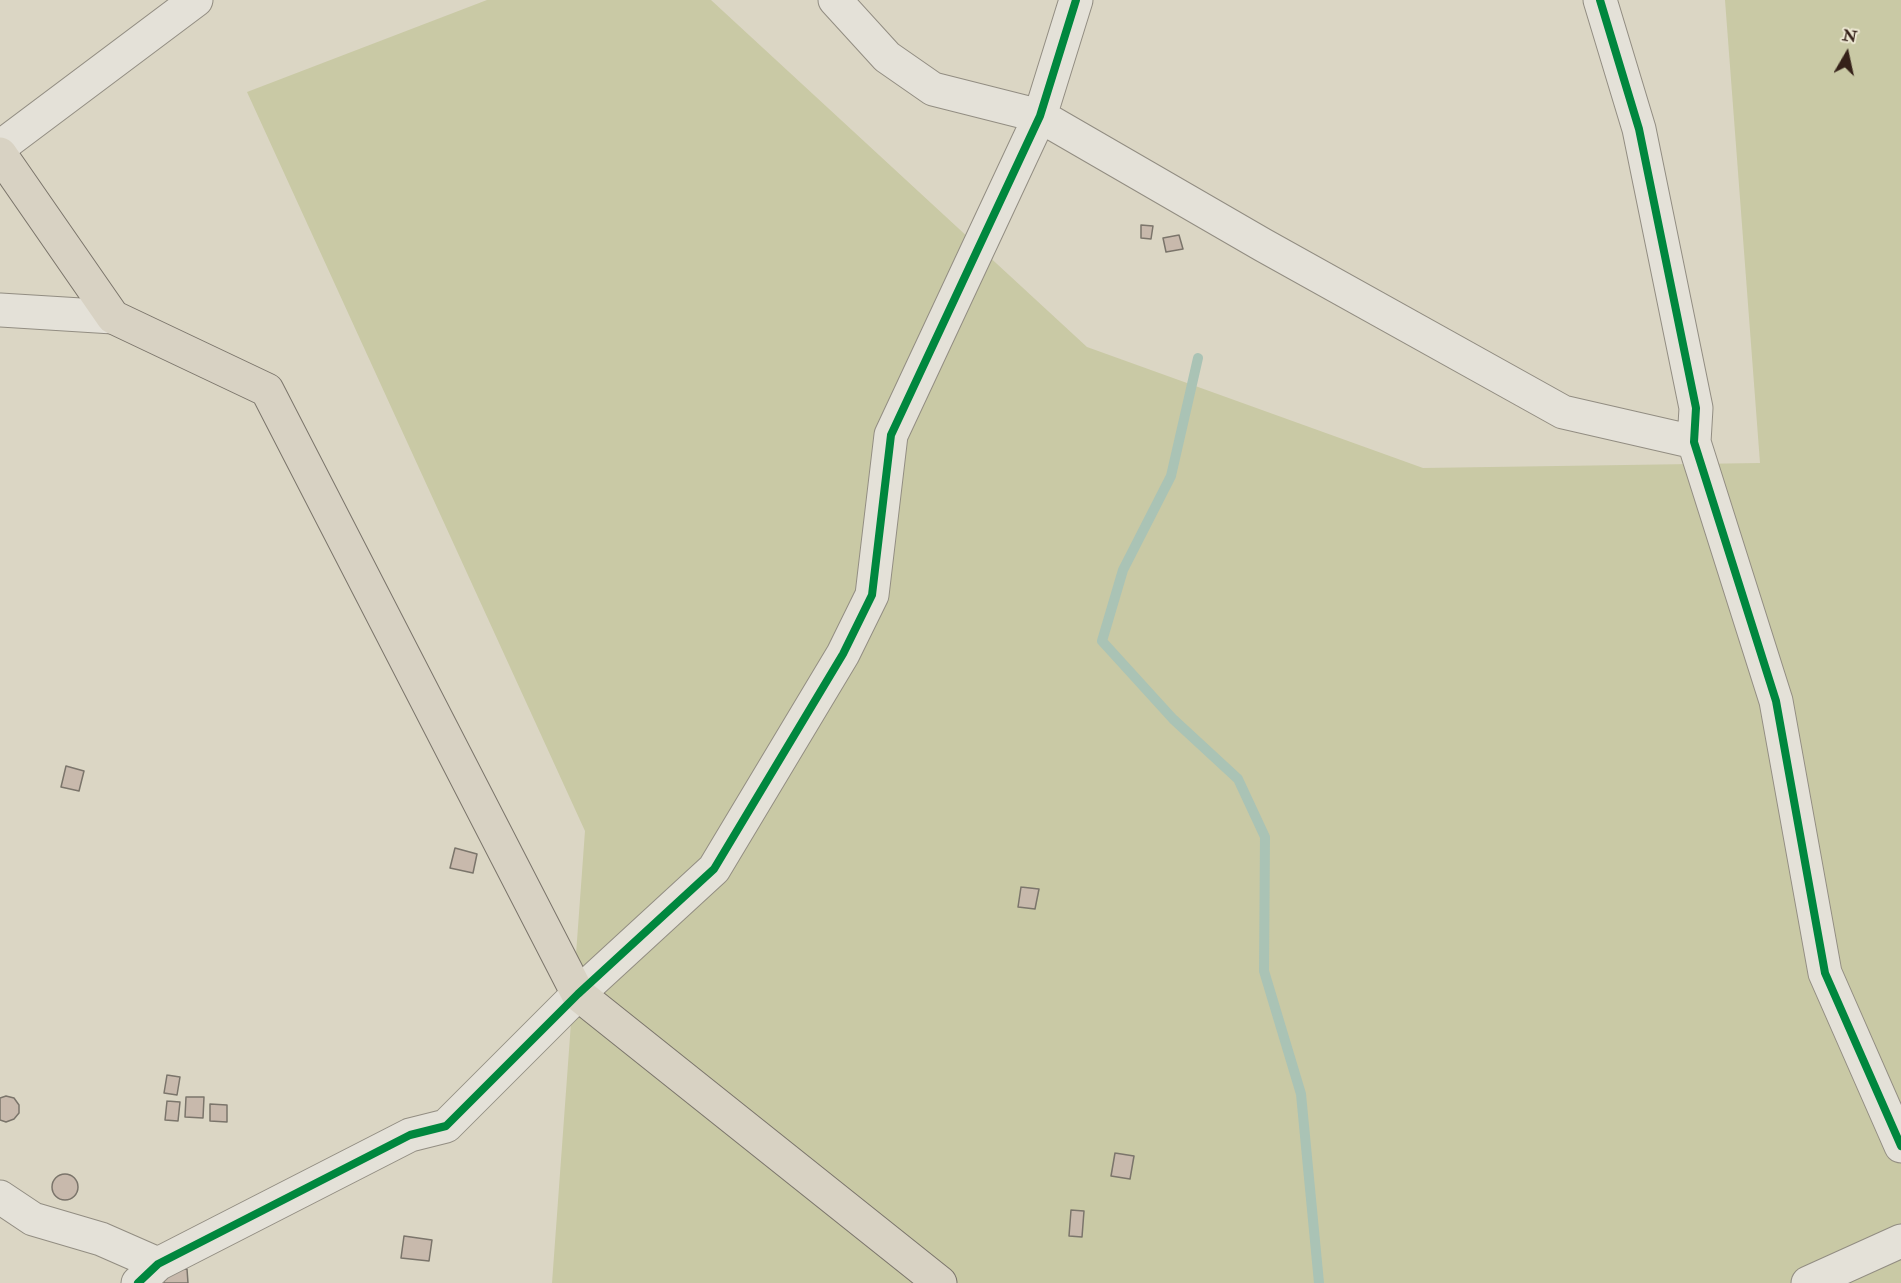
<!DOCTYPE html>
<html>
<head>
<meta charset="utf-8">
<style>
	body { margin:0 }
	#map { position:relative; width:1901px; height:1283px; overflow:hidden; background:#dbd6c4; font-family:"IM FELL Double Pica",serif }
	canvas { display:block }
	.north { position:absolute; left:1817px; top:24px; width:60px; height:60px; -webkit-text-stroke:4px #ede8d3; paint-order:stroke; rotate:9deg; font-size:16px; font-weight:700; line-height:24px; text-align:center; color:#352119 }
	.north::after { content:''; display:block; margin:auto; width:21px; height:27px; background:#352119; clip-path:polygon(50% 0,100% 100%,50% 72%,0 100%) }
</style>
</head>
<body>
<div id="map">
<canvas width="1901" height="1283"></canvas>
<div class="north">N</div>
</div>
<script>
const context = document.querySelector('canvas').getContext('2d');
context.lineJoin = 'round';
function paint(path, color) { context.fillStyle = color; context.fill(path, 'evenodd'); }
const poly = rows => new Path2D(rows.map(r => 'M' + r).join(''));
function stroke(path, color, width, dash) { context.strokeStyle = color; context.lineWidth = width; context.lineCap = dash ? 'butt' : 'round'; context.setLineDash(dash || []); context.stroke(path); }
paint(poly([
	[487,0,711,0,1087,347,1423,468,1760,463,1725,0,1901,0,1901,1283,552,1283,585,831,247,92]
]), '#c9c9a5');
stroke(poly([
	[1198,358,1171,476,1123,570,1102,641,1173,719,1238,779,1265,837,1264,971,1301,1094,1319,1283]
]), '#aac3b5', 10);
const building = poly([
	[1141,225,1153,226,1151,239,1141,238,1141,225],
	[1179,235,1183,249,1166,252,1163,238,1179,235],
	[66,766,84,771,79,791,61,787,66,766],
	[455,848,477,854,473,873,450,868,455,848],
	[1021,887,1039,889,1035,909,1018,907,1021,887],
	[167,1075,180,1077,177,1095,164,1093,167,1075],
	[6,1096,14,1098,19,1105,19,1113,14,1119,6,1122,0,1120,0,1098,6,1096],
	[186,1097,204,1097,203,1118,185,1117,186,1097],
	[167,1101,180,1102,178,1121,165,1120,167,1101],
	[210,1104,227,1105,227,1122,210,1121,210,1104],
	[1115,1153,1134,1156,1130,1179,1111,1176,1115,1153],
	'52 1187a13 13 0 1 1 26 0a13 13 0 1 1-26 0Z',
	[1071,1210,1084,1211,1082,1237,1069,1236,1071,1210],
	[404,1236,432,1240,429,1261,401,1258,404,1236],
	[187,1269,188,1283,164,1283,163,1270,187,1269]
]);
paint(building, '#c8b9ac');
stroke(building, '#7b756b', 1.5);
const minor = poly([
	[835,0,887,57,933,89,1040,116,1263,245,1563,412,1694,442],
	[1600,0,1639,129,1696,408,1694,442,1776,701,1825,973,1901,1146],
	[0,147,196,0],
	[0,310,113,317],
	[0,1197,33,1219,101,1239,158,1264],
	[138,1283,158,1264,410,1135,446,1126,578,994,714,869,843,654,872,595,891,435,1040,116,1076,0],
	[1808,1283,1901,1241]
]);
const major = poly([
	[0,154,113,317,267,390,578,994,940,1283]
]);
stroke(minor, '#928d82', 35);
stroke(major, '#7b756b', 35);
stroke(minor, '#e4e1d8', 33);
stroke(major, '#d8d2c3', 33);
stroke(poly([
	[1600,0,1639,129,1696,408,1694,442,1776,701,1825,973,1901,1146],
	[138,1283,158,1264,410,1135,446,1126,578,994,714,869,843,654,872,595,891,435,1040,116,1076,0]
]), '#00873e', 8);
</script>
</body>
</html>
